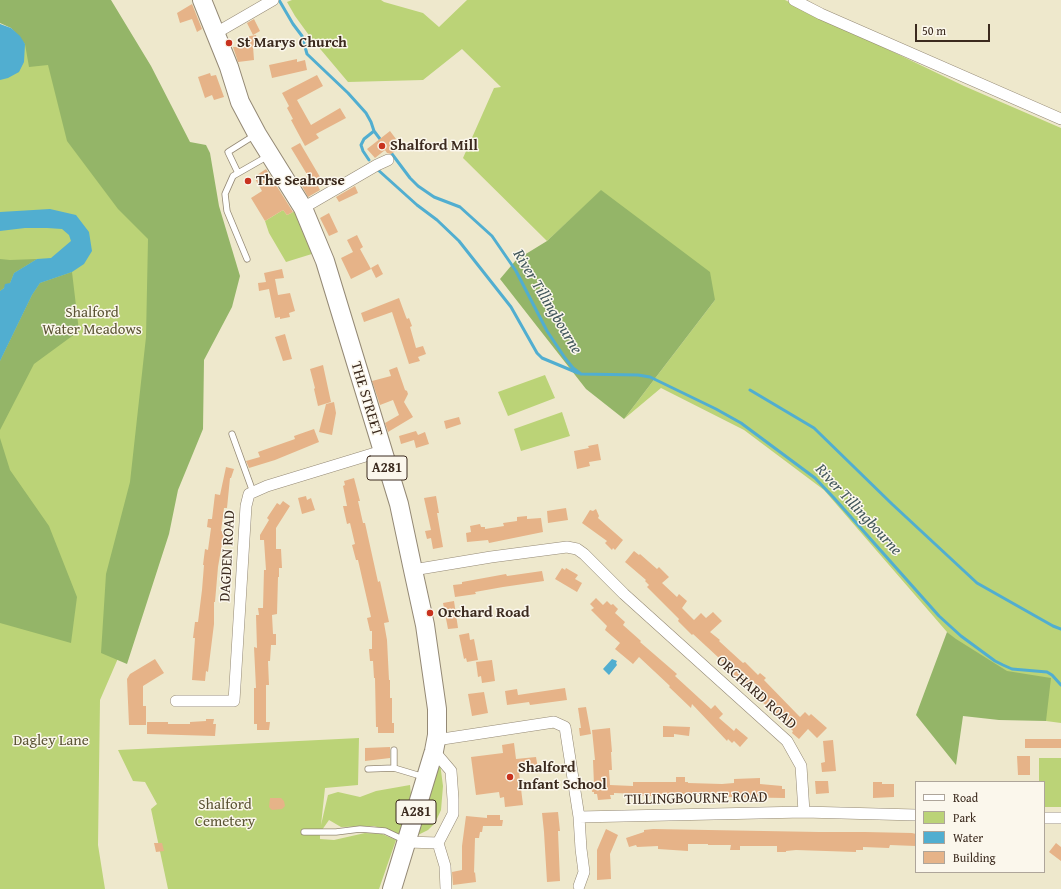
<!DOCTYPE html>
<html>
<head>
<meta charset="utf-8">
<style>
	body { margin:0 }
	#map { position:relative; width:1061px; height:889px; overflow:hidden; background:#eee8cc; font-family:"Gentium Book Plus",serif }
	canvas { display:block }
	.legend { position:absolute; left:915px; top:781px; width:130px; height:92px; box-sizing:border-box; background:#fbf7ec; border:1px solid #aea59a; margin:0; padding:5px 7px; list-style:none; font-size:12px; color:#3b2a1e }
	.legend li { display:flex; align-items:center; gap:8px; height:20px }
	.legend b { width:20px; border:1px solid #aea59a }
	.scale { position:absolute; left:915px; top:24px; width:75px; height:18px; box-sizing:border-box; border:2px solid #3b2a1e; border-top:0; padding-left:5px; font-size:12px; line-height:14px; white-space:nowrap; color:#3b2a1e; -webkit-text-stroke:3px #fbf7ec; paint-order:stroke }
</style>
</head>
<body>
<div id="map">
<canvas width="1061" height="889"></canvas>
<ul class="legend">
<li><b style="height:5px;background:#fff"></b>Road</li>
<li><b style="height:11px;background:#bbd377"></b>Park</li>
<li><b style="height:11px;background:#51aed0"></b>Water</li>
<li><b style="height:11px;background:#e6b388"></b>Building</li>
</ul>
<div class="scale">50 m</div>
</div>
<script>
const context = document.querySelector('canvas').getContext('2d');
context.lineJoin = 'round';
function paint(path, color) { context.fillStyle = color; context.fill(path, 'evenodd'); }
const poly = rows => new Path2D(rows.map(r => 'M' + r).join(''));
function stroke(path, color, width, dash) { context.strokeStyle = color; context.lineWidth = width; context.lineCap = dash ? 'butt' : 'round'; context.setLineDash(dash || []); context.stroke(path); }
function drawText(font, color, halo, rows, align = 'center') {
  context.font = font + ' "Gentium Book Plus",serif'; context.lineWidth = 3; context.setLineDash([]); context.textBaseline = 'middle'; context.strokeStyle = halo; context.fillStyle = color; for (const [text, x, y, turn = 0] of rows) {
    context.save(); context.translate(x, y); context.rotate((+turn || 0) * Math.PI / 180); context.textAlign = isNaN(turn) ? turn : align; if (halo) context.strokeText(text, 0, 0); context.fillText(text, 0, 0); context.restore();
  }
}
paint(poly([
	[292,0,381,0,384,2,423,13,439,27,467,0,785,0,964,86,1061,128,1061,723,1046,721,947,632,824,490,744,430,661,388,624,419,715,300,601,191,547,241,463,158,494,88,501,87,462,49,423,80,348,82,311,38,295,16,287,2],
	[0,24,67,62,172,236,119,656,100,700,98,845,105,889,0,889],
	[283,210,287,215,295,211,315,253,286,262,269,233,265,221],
	[545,375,555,398,508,416,498,392],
	[562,412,570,436,521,451,514,429],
	[359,738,358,785,325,788,321,825,328,795,338,792,360,797,376,791,410,785,411,795,399,834,374,826,341,827,329,820,322,830,320,830,320,839,334,840,365,833,382,834,396,840,379,889,168,889,151,809,157,804,145,782,133,781,118,750],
	[1039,758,1061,758,1061,807,1044,807,1044,782,1039,782],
	[440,763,443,786,441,810,435,823,428,830,416,836]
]), '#bbd377');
paint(poly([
	[0,0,111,0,151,66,190,142,206,145,210,153,219,206,240,276,232,307,204,360,203,429,178,490,169,534,127,664,101,653,106,574,130,482,146,337,148,239,118,209,67,141,48,65,29,67,25,44,11,28,0,23],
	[601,190,710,272,715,300,624,419,586,389,500,279,516,260,547,241],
	[0,259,10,260,37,259,14,273,10,283,0,291],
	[72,272,79,331,34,364,0,430,0,361,32,295,40,283],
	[0,438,10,470,49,526,77,597,71,643,0,623],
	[947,632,956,639,1007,671,1051,678,1046,721,999,720,963,716,956,765,916,715]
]), '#94b568');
paint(poly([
	[0,24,11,28,20,36,25,44,24,62,19,72,8,78,0,80],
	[50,209,76,215,89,232,92,251,84,264,72,272,40,283,32,295,0,361,0,291,4,288,5,284,10,283,14,273,37,259,51,258,71,241,69,235,62,229,47,228,25,228,0,231,0,212],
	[612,659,617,661,616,663,617,665,609,675,603,669]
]), '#51aed0');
stroke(poly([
	[279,0,293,24,302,36,307,54,348,93,366,113,371,122,374,131,380,139],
	[392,154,410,178,418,186,434,197,460,207,492,236,516,271,547,331,565,358,573,368,581,374,638,375,650,377,716,409,741,423,815,478,834,498,939,616,961,636,995,661,1003,665,1012,669,1047,672,1052,675,1061,685],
	[369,160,363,151,361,145,364,139,374,131],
	[377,169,417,205,437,220,459,241,511,307,537,353,542,358,578,373],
	[750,390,814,428,892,504,977,583,1053,626,1061,629]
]), '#51aed0', 3);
paint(poly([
	[192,4,202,29,197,32,192,19,180,23,177,13],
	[254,19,260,31,253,35,247,23],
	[256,35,258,45,253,46,254,60,238,62,233,47,240,47,239,40,245,39,245,37],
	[297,59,297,62,305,60,307,70,272,78,269,65],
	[210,73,211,76,216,75,224,97,214,100,212,95,205,98,198,77],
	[317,75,323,86,297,100,311,125,340,108,346,118,316,134,319,138,305,146,291,120,293,119,287,108,289,106,282,93],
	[390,131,396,139,391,142,397,150,391,154,387,153,385,150,375,158,367,149],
	[300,143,320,177,315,180,320,190,308,197,299,181,308,176,291,148],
	[266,169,293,212,287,215,283,210,265,221,251,198,262,191,254,177],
	[355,186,358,193,339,202,336,197],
	[329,213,338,232,329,236,320,218],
	[357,235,363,247,360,249,371,269,351,279,341,258,353,252,347,240],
	[378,264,383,274,376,278,371,268],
	[282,269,284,278,275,279,278,295,290,293,295,311,289,313,290,317,280,319,280,317,275,318,269,289,259,291,258,283,266,282,264,273],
	[399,298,406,317,407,319,409,318,412,326,410,327,416,348,423,346,426,354,418,357,420,361,409,364,392,312,364,322,361,313],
	[285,334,292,359,283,361,275,337],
	[323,365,331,402,318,406,314,389,315,388,310,369],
	[397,367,405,390,407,391,408,394,404,402,413,417,388,432,385,423,399,415,393,400,380,405,372,381,391,376,389,370],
	[334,402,336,413,332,435,319,432,326,404],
	[459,417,461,424,446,429,444,421],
	[314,429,319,442,275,460,249,468,246,461,260,457,258,452,295,439,294,436],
	[416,431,418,435,425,432,429,444,416,448,414,440,401,444,399,436],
	[598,444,601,460,589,462,590,466,577,469,574,451,589,448,588,446],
	[226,467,234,469,231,478,230,478,227,508,224,508,221,531,224,532,218,567,215,602,214,602,214,624,208,672,206,671,205,681,192,680,195,638,193,638,195,622,198,622,202,590,204,565,203,565,205,549,208,550,211,528,207,527,208,519,212,519,215,494,220,495],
	[354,478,360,501,358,501,363,523,365,523,378,582,380,581,389,622,384,623,387,640,389,680,390,680,390,698,392,698,392,723,394,723,394,733,378,733,378,727,376,727,375,678,374,678,373,661,370,661,369,649,372,649,372,631,370,631,367,618,371,617,358,560,356,560,352,545,355,544,350,523,347,524,343,506,347,506,343,486,345,485,344,481],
	[306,496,307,500,311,498,315,510,302,514,298,498],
	[436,496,439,513,437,513,443,547,433,549,431,538,427,539,425,531,431,530,424,498],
	[283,501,290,506,276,528,276,549,281,549,282,568,279,568,279,577,278,577,277,614,272,615,273,634,276,634,276,645,271,645,270,661,268,661,269,685,266,685,266,722,270,722,269,730,257,730,257,724,254,724,254,688,256,688,254,647,257,648,256,615,259,615,258,608,263,608,264,570,266,570,264,540,260,540,260,535,269,520,267,518,277,503,280,505],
	[566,508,568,520,548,523,547,511],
	[596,509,599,516,598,518,623,540,615,550,613,548,612,550,605,543,607,541,582,523,590,510,593,511],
	[527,516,527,519,541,518,543,532,489,543,488,540,467,542,466,533,471,532,470,526,480,524,481,527,485,527,485,529,504,526,503,523,517,521,517,517],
	[634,551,639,555,640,554,657,569,659,567,669,577,662,583,677,597,679,594,687,601,682,608,694,620,701,613,706,618,713,612,722,621,710,632,720,640,719,641,743,663,745,662,758,675,760,673,766,678,764,680,798,715,800,717,805,712,809,716,811,714,827,728,817,738,808,729,799,739,792,733,793,731,757,697,763,691,752,680,746,685,724,667,726,665,719,658,693,634,692,635,678,621,679,619,647,587,649,585,645,581,646,580,625,562],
	[562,568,565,570,566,568,578,575,575,579,582,583,577,592,555,579],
	[542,571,544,581,503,587,475,592,476,594,455,597,453,585,462,584,462,582,506,574,507,576],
	[596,598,603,605,607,601,611,605,613,604,618,609,615,613,625,622,623,625,641,641,640,642,677,674,675,676,711,709,715,705,723,714,719,718,734,731,736,728,748,738,740,747,734,741,732,743,728,739,727,741,692,704,691,708,669,687,670,686,639,657,633,664,615,649,620,643,605,630,607,626,591,610,594,608,590,604],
	[454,601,458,628,448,629,443,603],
	[469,633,470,640,474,639,478,660,467,662,466,658,464,659,459,635],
	[155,659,164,673,143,686,143,706,146,706,146,725,129,725,127,679,130,674],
	[492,660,495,681,482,683,481,676,478,677,476,662],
	[565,688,567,700,530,705,529,702,507,705,505,691,517,689,518,695],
	[484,692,488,713,472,716,468,694],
	[586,707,591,734,580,736,579,728,581,728,578,708],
	[206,719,214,719,213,724,216,724,215,736,147,734,147,722,168,722,168,724,190,724,190,722,206,721],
	[663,726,690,727,689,736,674,734,674,737,663,737],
	[610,728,612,752,611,752,612,770,609,770,610,785,633,786,633,782,676,782,676,777,685,777,685,782,688,782,688,783,722,784,734,783,734,779,760,778,760,784,782,786,782,789,785,789,785,798,728,797,728,794,710,794,710,797,698,796,698,794,681,794,681,796,652,794,652,796,640,796,640,794,614,793,614,795,610,795,611,799,598,800,597,794,594,794,594,792,592,792,593,785,594,785,593,760,595,760,592,730],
	[1025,739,1061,739,1061,748,1025,748],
	[833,740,836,771,822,772,821,763,825,762,823,741],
	[514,743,516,759,536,757,538,769,519,772,523,805,505,807,504,797,500,798,499,792,476,795,471,757,503,753,502,745],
	[390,747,390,758,365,761,365,748],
	[1017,756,1030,756,1030,775,1018,775],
	[815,781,828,781,829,793,816,794],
	[873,782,882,782,882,784,894,784,894,797,873,798],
	[270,798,281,798,284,801,285,806,282,809,272,810,269,807],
	[558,812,560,831,558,831,560,881,547,882,544,832,542,813],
	[487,815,500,815,500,820,503,820,502,826,483,826,482,832,480,832,479,838,475,838,474,873,475,872,476,882,453,885,452,872,462,870,462,846,466,816,487,818],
	[606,829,618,835,610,854,611,879,597,880,597,850],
	[653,829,819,832,865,832,912,833,916,834,916,846,890,845,889,848,863,847,863,850,856,850,856,852,796,850,786,851,786,852,777,852,777,846,740,846,740,850,730,850,731,845,708,845,708,844,688,844,688,851,658,849,658,846,637,847,636,845,629,847,626,838,644,832,644,830],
	[154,843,162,843,164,851,156,852],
	[1056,843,1061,847,1061,861,1049,852]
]), '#e6b388');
const service = poly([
	[238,173,228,152,255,135],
	[247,259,227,211,225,194,233,176,268,156],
	[232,434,253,492],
	[394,750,394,768,424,777],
	[368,769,394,768],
	[304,832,336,832,360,829,385,831,404,840]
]);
const minor = poly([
	[794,0,821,14,1061,119],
	[216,33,273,0],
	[303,208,377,165,388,160],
	[413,570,491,557,567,547,577,549,584,554,624,594,787,741,801,766,804,812],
	[176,701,234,701,246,506,249,494,267,486,382,451],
	[436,740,554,722,565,727,579,817,804,812,916,815],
	[434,751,451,771,453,799,453,814,438,843,445,866,446,889],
	[579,817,581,849,584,872,579,886],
	[1044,818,1061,818],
	[407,842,438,843]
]);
const primary = poly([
	[202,0,229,67,240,102,257,134,303,208,325,261,399,504,413,570,425,625,437,709,437,735,434,751,392,889]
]);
stroke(service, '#948975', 7);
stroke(minor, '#948975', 12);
stroke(primary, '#948975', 20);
stroke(service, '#fff', 5.5);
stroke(minor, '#fff', 11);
stroke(primary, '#fff', 18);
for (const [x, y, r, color] of [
	[229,43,4,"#c8321e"],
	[382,146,4,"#c8321e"],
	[248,181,4,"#c8321e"],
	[430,613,4,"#c8321e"],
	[510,777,4,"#c8321e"]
]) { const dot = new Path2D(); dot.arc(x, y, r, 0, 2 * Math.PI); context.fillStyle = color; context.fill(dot); stroke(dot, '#fbf7ec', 1.5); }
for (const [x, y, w] of [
	[387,468,40],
	[416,812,40]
]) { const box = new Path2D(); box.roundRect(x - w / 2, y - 12, w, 24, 3); context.fillStyle = '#fbf7ec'; context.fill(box); stroke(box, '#3b2a1e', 1); }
drawText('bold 14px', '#3b2a1e', null, [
	["A281",387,468],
	["A281",416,812]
]);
drawText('bold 15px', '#3b2a1e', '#fbf7ec', [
	["St Marys Church",237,43],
	["Shalford Mill",390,146],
	["The Seahorse",256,181],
	["Orchard Road",438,613],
	["Shalford",518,768],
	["Infant School",518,785]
], 'left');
drawText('15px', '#5b5434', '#fbf7ec', [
	["Shalford",92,313],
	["Water Meadows",92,330],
	["Dagley Lane",51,741],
	["Shalford",225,805],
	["Cemetery",225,822]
]);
drawText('15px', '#3b2a1e', '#fbf7ec', [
	["THE STREET",366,399,73],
	["DAGDEN ROAD",228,556,-87],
	["ORCHARD ROAD",756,693,42],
	["TILLINGBOURNE ROAD",696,799,-1]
]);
drawText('italic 16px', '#43585c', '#fbf7ec', [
	["River Tillingbourne",547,302,59],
	["River Tillingbourne",858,510,47]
]);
</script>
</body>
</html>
